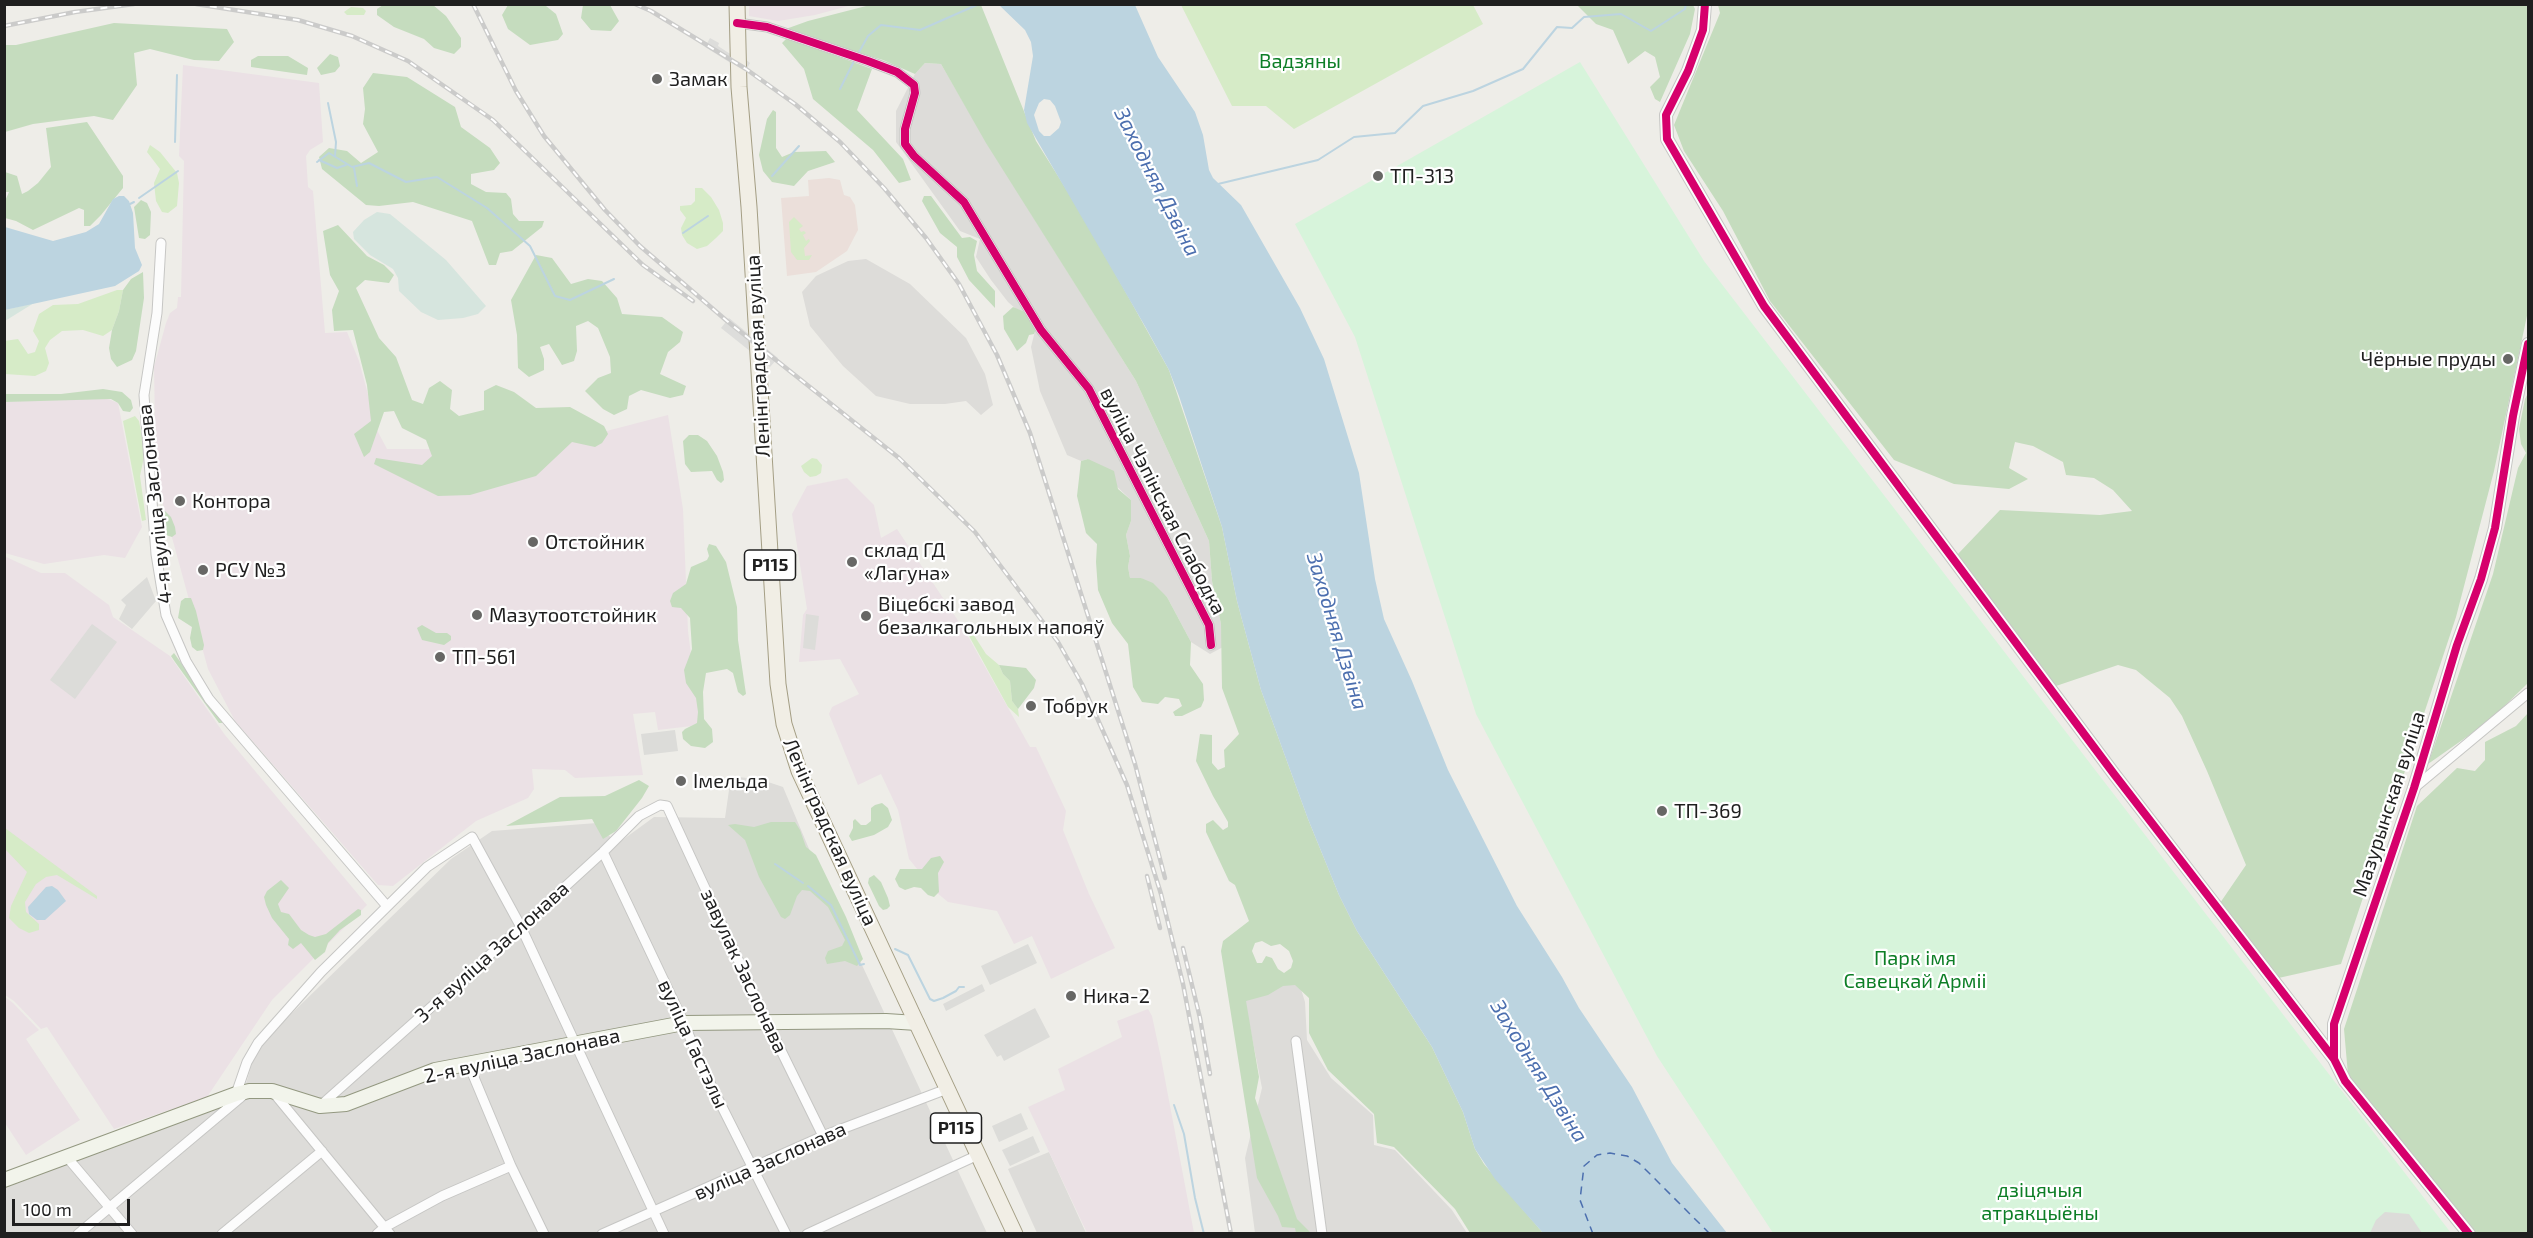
<!DOCTYPE html>
<html>
<head>
<meta charset="utf-8">
<style>
	body { margin:0 }
	#map { position:relative; width:2533px; height:1238px; overflow:hidden; background:#eeede8; font-family:"Exo 2",sans-serif }
	canvas { display:block }
	.frame { position:absolute; inset:0; border:6px solid #1f1f1f; pointer-events:none }
	.scale { position:absolute; left:12px; top:1199px; width:118px; height:27px; box-sizing:border-box; border:3px solid #1f1f1f; border-top:0; padding-left:8px; font-size:18px; line-height:21px; white-space:nowrap; color:#1f1f1f; -webkit-text-stroke:4px #fff; paint-order:stroke }
</style>
</head>
<body>
<div id="map">
<canvas width="2533" height="1238"></canvas>
<div class="frame"></div>
<div class="scale">100 m</div>
</div>
<script>
const context = document.querySelector('canvas').getContext('2d');
context.lineJoin = 'round';
function paint(path, color) { context.fillStyle = color; context.fill(path, 'evenodd'); }
const poly = rows => new Path2D(rows.map(r => 'M' + r).join(''));
function stroke(path, color, width, dash) { context.strokeStyle = color; context.lineWidth = width; context.lineCap = dash ? 'butt' : 'round'; context.setLineDash(dash || []); context.stroke(path); }
function drawText(font, color, halo, rows, align = 'center') {
  context.font = font + ' "Exo 2",sans-serif'; context.lineWidth = 4.5; context.setLineDash([]); context.textBaseline = 'middle'; context.strokeStyle = halo; context.fillStyle = color; for (const [text, x, y, turn = 0] of rows) {
    context.save(); context.translate(x, y); context.rotate((+turn || 0) * Math.PI / 180); context.textAlign = isNaN(turn) ? turn : align; if (halo) context.strokeText(text, 0, 0); context.fillText(text, 0, 0); context.restore();
  }
}
paint(poly([
	[925,63,941,64,987,143,1136,381,1209,541,1212,581,1221,624,1223,647,1210,654,1191,642,1167,597,1141,578,1130,578,1128,567,1130,556,1126,535,1131,521,1131,500,1088,459,1081,461,1067,455,1040,391,1031,347,1036,327,1025,312,1016,309,1008,302,991,280,976,257,980,239,960,231,896,142,896,111,915,74],
	[866,259,910,284,966,338,985,374,993,405,981,415,966,401,945,404,910,404,876,396,843,366,810,326,802,292,816,276,848,261],
	[731,776,762,780,783,787,820,875,987,1233,5,1234,4,1187,61,1162,241,1100,257,1047,451,859,492,831,597,823,617,844,654,817,725,818],
	[1261,977,1300,986,1305,1002,1307,1040,1331,1078,1373,1115,1374,1145,1395,1150,1452,1210,1467,1233,1255,1233,1245,1158,1262,1088,1245,1002],
	[1049,1152,1086,1233,1037,1233,1008,1169]
]), '#dddcd9');
paint(poly([
	[829,178,840,180,844,195,850,197,855,205,858,230,847,251,816,272,787,276,781,198,809,196,808,180]
]), '#ebdfda');
paint(poly([
	[749,5,749,4,852,5,815,15,778,21,749,16],
	[183,65,319,83,323,142,310,150,306,156,308,187,313,191,325,333,347,332,359,361,378,432,387,449,431,449,599,433,668,415,683,509,688,631,700,725,658,730,655,712,633,714,643,775,575,778,565,770,532,769,534,789,528,798,476,821,393,886,378,885,235,721,208,669,156,479,154,367,166,323,170,313,177,308,178,297,181,297,184,161,179,156],
	[101,396,118,403,142,527,125,558,104,555,44,564,5,553,5,402],
	[847,478,874,505,881,538,897,529,965,631,1030,747,1036,747,1066,811,1063,830,1089,894,1115,948,1051,979,1032,936,1014,944,997,911,948,902,936,892,909,859,898,810,881,774,858,785,829,714,832,707,859,694,840,659,799,662,803,615,807,609,792,514,807,486],
	[4,556,41,573,65,573,109,605,113,617,170,656,225,735,367,905,272,1000,207,1097,114,1129,47,1027,41,1029,14,1001,5,995],
	[5,997,13,1003,39,1030,26,1039,80,1120,26,1155,5,1123],
	[1148,1009,1152,1016,1161,1058,1194,1233,1087,1233,1028,1107,1065,1090,1058,1069,1122,1037,1117,1021]
]), '#ebe1e5');
paint(poly([
	[1181,5,1473,5,1483,24,1294,129,1266,106,1232,106],
	[351,7,363,8,366,11,364,15,347,15,344,12],
	[150,145,160,152,177,173,179,183,177,206,168,213,162,212,156,201,154,183,160,169,147,152],
	[695,188,702,188,711,197,719,210,723,223,723,231,716,238,707,246,697,249,687,243,682,235,681,228,686,218,680,210,680,206,691,205,695,201],
	[794,217,803,226,799,229,801,232,804,231,806,233,803,235,806,241,809,239,810,241,804,248,805,256,812,255,809,260,797,260,791,252,789,222],
	[117,290,123,290,119,311,112,330,103,336,83,330,62,331,50,340,45,348,49,363,46,371,35,376,5,374,4,341,18,339,28,354,35,352,39,341,33,331,39,314,53,305,78,304],
	[135,416,139,421,145,452,140,476,146,520,142,521,123,421],
	[812,458,817,459,822,465,821,473,816,476,810,477,804,472,801,466],
	[963,625,970,629,986,654,999,665,1003,674,1010,681,1012,701,1018,709,1019,717,1008,707],
	[5,828,97,896,97,899,57,875,46,877,36,884,25,902,26,912,39,924,39,930,29,933,19,928,9,918,11,906,27,872,5,849]
]), '#d6ebc7');
paint(poly([
	[383,5,433,5,446,16,461,38,461,47,454,54,434,48,424,39,394,27,377,15,377,9],
	[508,5,546,6,556,14,563,34,558,40,530,45,508,29,502,15],
	[583,5,610,5,619,21,611,31,591,30,581,18],
	[870,5,981,5,1036,141,1085,219,1169,370,1222,527,1237,601,1261,690,1308,819,1339,895,1357,931,1432,1047,1463,1112,1475,1149,1484,1164,1543,1233,1470,1233,1455,1209,1394,1147,1377,1143,1374,1114,1328,1070,1309,1033,1309,998,1295,985,1283,986,1268,995,1246,1001,1259,1077,1255,1098,1297,1219,1311,1233,1296,1233,1295,1228,1282,1227,1278,1216,1257,1178,1221,951,1223,941,1249,921,1235,885,1229,881,1206,832,1206,824,1213,820,1223,830,1228,827,1228,822,1213,796,1196,761,1200,734,1212,735,1212,763,1218,770,1225,767,1224,750,1239,734,1222,688,1221,624,1212,581,1209,541,1136,381,986,143,941,64,925,63,915,74,883,60,783,30,808,21],
	[1262,941,1271,946,1280,944,1289,951,1293,961,1291,968,1284,973,1278,969,1272,958,1266,956,1262,963,1257,963,1252,951,1255,943],
	[1577,5,1693,5,1695,9,1690,34,1660,102,1655,99,1650,87,1660,77,1655,57,1645,51,1628,64,1613,30,1596,24],
	[1718,5,2528,5,2528,311,2494,471,2456,617,2341,964,2274,979,2220,903,2246,865,2207,771,2182,716,2170,698,2136,670,2118,665,2056,686,1957,555,2000,510,2100,515,2132,511,2113,490,2094,478,2066,475,2063,462,2033,446,2015,442,2009,468,2028,479,2009,489,1954,484,1894,460,1770,301,1723,211,1684,151,1674,125,1720,13],
	[114,23,227,29,234,42,219,61,194,60,150,49,134,53,137,85,113,120,94,116,33,124,5,132,5,45,16,45],
	[787,38,872,69,857,110,903,159,911,180,899,183,873,150,813,99,804,69,782,43],
	[330,54,338,57,340,66,335,72,321,75,317,68],
	[258,56,288,56,308,68,307,75,251,67,251,60],
	[373,73,407,77,455,107,461,127,490,148,500,163,494,170,471,174,471,184,486,192,506,193,511,199,513,214,519,221,544,221,542,227,512,251,500,253,496,265,489,265,472,221,413,202,379,206,366,205,322,169,319,157,329,148,347,151,361,163,378,152,363,124,365,109,363,88],
	[773,110,776,112,776,148,782,157,794,152,826,151,835,162,808,171,794,186,772,182,763,171,759,155,767,119],
	[87,122,123,176,123,188,101,215,90,226,84,226,84,210,79,208,33,230,16,221,5,218,5,201,9,192,5,192,5,172,17,176,22,194,28,191,38,183,51,167,46,128],
	[924,196,931,196,962,238,970,237,977,241,974,255,977,271,995,291,995,308,969,280,957,257,957,247,940,233,922,201],
	[141,200,147,203,151,212,150,235,145,239,139,238,134,207],
	[338,225,367,256,384,265,394,275,389,283,365,280,356,288,379,338,396,357,412,400,423,404,429,388,440,381,452,390,450,409,459,416,484,410,484,391,496,385,514,392,536,408,570,407,592,419,604,426,608,434,602,443,595,447,572,442,536,476,470,495,438,496,374,464,376,458,422,465,432,456,426,440,402,428,394,411,384,412,370,452,364,457,354,434,371,421,367,385,353,330,334,331,332,310,339,291,330,275,323,231],
	[536,255,552,258,571,284,588,279,602,281,617,298,622,314,662,317,683,332,680,342,668,352,660,374,686,386,683,395,670,398,641,390,629,396,627,409,614,415,603,409,585,391,598,378,611,373,610,357,598,328,588,321,576,326,577,351,574,361,562,365,549,344,540,347,544,359,544,370,529,377,518,368,517,335,511,300],
	[143,272,144,298,136,351,132,360,117,367,111,359,109,348,112,330,119,311,123,290,131,279],
	[1013,307,1025,312,1037,327,1034,334,1029,335,1026,343,1017,351,1004,329,1003,316],
	[103,389,122,392,131,400,133,408,130,412,123,411,118,403,111,399,5,402,5,394,61,394],
	[2528,393,2528,683,2488,722,2428,764,2493,574,2518,468,2526,453,2521,444,2519,429,2525,399],
	[689,435,698,435,707,441,717,456,723,472,724,480,721,483,717,480,712,471,691,472,685,464,683,441],
	[1088,459,1114,471,1118,489,1131,500,1131,521,1126,535,1130,556,1128,567,1130,578,1141,578,1153,583,1167,597,1191,642,1190,665,1203,684,1204,700,1201,707,1182,716,1175,716,1173,712,1182,706,1179,699,1165,697,1158,704,1142,702,1133,687,1128,644,1112,623,1098,590,1096,562,1097,544,1086,533,1077,496,1081,461],
	[165,511,171,517,175,527,176,534,172,537,166,535,161,528,158,518,160,512],
	[709,544,716,546,726,562,737,607,738,640,746,694,743,696,738,692,733,673,727,669,706,673,703,692,704,719,712,729,713,742,705,748,691,746,683,739,682,732,685,729,697,723,698,712,696,698,686,683,684,670,692,649,690,618,681,608,672,607,670,601,673,593,686,584,691,567,707,560,709,556,707,549],
	[185,598,191,598,196,611,204,645,203,650,197,651,192,647,190,638,192,627,178,618,181,601],
	[422,625,436,633,447,633,451,636,451,640,444,645,422,640,417,628],
	[174,653,222,720,222,723,219,723,175,662,171,656],
	[999,665,1026,668,1036,680,1034,688,1018,709,1012,701,1010,681,1003,674],
	[2528,713,2528,1233,2474,1233,2348,1075,2344,1029,2417,806,2457,768,2475,771,2485,760,2485,742,2516,726],
	[639,780,649,786,642,798,616,831,603,839,592,819,506,826,560,797,605,796],
	[882,803,888,808,892,820,888,827,874,835,852,841,849,836,853,828,853,821,855,819,861,825,866,825,871,821,871,808,875,805],
	[771,822,795,822,800,830,806,847,816,855,846,917,863,959,857,966,845,961,827,964,825,958,828,951,842,946,845,940,828,907,810,891,802,890,797,896,790,915,785,919,781,917,759,877,745,840,728,825,735,824,754,827],
	[940,856,944,862,938,873,939,892,934,897,928,895,921,888,914,887,905,890,899,887,895,879,900,869,922,869,931,858],
	[874,875,881,882,888,898,890,906,887,909,883,910,879,906,868,883,869,878],
	[281,880,289,888,278,904,281,912,289,914,301,930,309,935,315,937,326,934,358,909,361,910,361,915,340,930,328,943,325,952,315,960,301,943,293,949,288,945,289,939,272,918,266,905,264,897,267,891]
]), '#c5dcbe');
paint(poly([
	[377,212,390,214,446,260,486,306,478,314,463,318,438,320,421,312,399,291,398,278,393,269,370,255,354,239,353,232,364,220],
	[34,303,5,321,5,310]
]), '#d6e5de');
paint(poly([
	[1580,62,1704,261,2451,1233,1773,1233,1657,1056,1476,714,1355,337,1295,224]
]), '#d7f4db');
paint(poly([
	[147,577,156,601,132,629,119,619,126,605,121,600],
	[806,614,819,616,815,650,803,648],
	[92,624,117,642,75,699,50,680],
	[675,730,678,751,644,755,641,734],
	[1028,944,1037,963,990,985,981,966],
	[982,984,985,991,946,1011,943,1004],
	[1035,1008,1050,1037,1004,1061,1001,1055,997,1057,984,1035],
	[1021,1113,1028,1129,999,1142,992,1126],
	[1033,1136,1040,1152,1010,1166,1002,1150],
	[2385,1212,2409,1214,2422,1233,2370,1233,2376,1220]
]), '#dcdcd9');
paint(poly([
	[999,5,1135,5,1158,57,1195,112,1203,135,1209,170,1213,178,1241,205,1300,308,1324,359,1359,473,1375,579,1384,619,1412,681,1448,770,1517,906,1562,977,1579,1008,1632,1087,1672,1163,1727,1233,1543,1233,1495,1179,1475,1149,1463,1112,1432,1047,1357,931,1339,895,1308,819,1261,690,1237,601,1222,527,1179,396,1169,370,1146,328,1027,123,1024,110,1033,56,1031,42,1025,30],
	[1044,99,1050,100,1055,106,1061,122,1059,128,1050,136,1044,136,1039,131,1034,115,1039,103],
	[119,196,124,196,129,201,133,213,135,248,142,265,139,271,115,286,5,310,5,227,53,241,86,232,99,224,113,199],
	[52,886,58,890,66,901,45,920,37,920,29,914,28,907,46,887]
]), '#bcd4e0');
paint(poly([
	[710,38,719,43,718,46,741,61,744,58,750,63,745,72,705,47],
	[729,318,778,358,770,367,721,328]
]), '#dddddb');
stroke(poly([
	[858,54,868,36,881,25,920,30,979,4],
	[840,89,855,59],
	[328,103,336,142,335,156],
	[175,142,177,75],
	[319,160,337,168,346,165],
	[317,162,329,153,352,167,369,163,406,182,437,177,487,208,530,246,555,296,570,300,614,279],
	[354,168,357,186],
	[772,176,799,146],
	[1218,184,1318,160,1354,137,1395,133,1423,106,1473,91,1523,69,1557,27,1572,28,1584,17,1621,14,1651,31,1685,9,1686,4],
	[139,198,178,171],
	[130,204,134,202],
	[683,233,708,216],
	[775,864,803,883],
	[808,886,831,905,860,965,864,964],
	[895,949,908,955,930,999,934,1001,943,998,956,991,959,987,964,987],
	[1174,1105,1184,1134,1195,1198,1204,1234]
]), '#bcd4e0', 2);
stroke(poly([
	[1593,1234,1580,1200,1584,1166,1597,1155,1610,1153,1627,1156,1639,1163,1710,1234]
]), '#4c6faf', 1.5, [8, 6]);
const minor = poly([
	[737,23,767,27,868,61,897,72,914,85,915,93,905,129,905,144,914,156,964,202,1041,330,1089,389,1209,625,1211,645],
	[161,243,157,313,144,395,156,554,166,615,186,661,209,699,386,905],
	[2414,788,2528,693],
	[603,852,684,1023,701,1065,786,1234],
	[1296,1041,1322,1234],
	[468,1063,511,1166,544,1234],
	[273,1092,390,1234],
	[236,1094,247,1062,258,1043,321,972,427,867,472,837,521,927,664,1234],
	[320,1106,521,927,603,852,639,816,660,805,667,806,767,1022,823,1136],
	[66,1156,132,1234],
	[78,1234,247,1092],
	[222,1234,322,1151],
	[377,1234,385,1227,442,1196,511,1166],
	[602,1234,823,1136,947,1089],
	[807,1234,978,1155]
]);
const tertiary = poly([
	[1705,4,1703,30,1688,71,1666,115,1667,139,1764,306,2114,774,2334,1059],
	[2469,1234,2345,1081,2334,1059,2334,1024,2414,788,2457,645,2481,579,2495,528,2513,416,2528,344]
]);
const secondary = poly([
	[4,1180,236,1094,249,1091,272,1091,320,1106,346,1104,435,1070,684,1023,886,1021,917,1023]
]);
const primary = poly([
	[737,4,739,87,749,207,778,684,784,724,799,771,1015,1234]
]);
stroke(minor, '#c6c6c4', 11);
stroke(tertiary, '#c6c6c4', 14);
stroke(secondary, '#939880', 16);
stroke(primary, '#a49e84', 17);
stroke(minor, '#fcfcfc', 9);
stroke(tertiary, '#fcfcfc', 12);
stroke(secondary, '#f2f4eb', 14);
stroke(primary, '#f1eee5', 15);
const rail = poly([
	[196,4,298,20,352,36,408,61,493,120,643,265,693,301],
	[473,4,516,91,544,136,605,210,640,246,727,321,899,458,975,532,1058,642,1082,684,1127,785,1161,894,1183,984,1231,1234],
	[635,4,651,11,746,69,795,104,840,142,884,188,926,238,959,284,997,355,1030,433,1135,764,1165,878],
	[4,26,75,12,134,4],
	[1147,876,1160,928],
	[1183,948,1200,1018,1210,1074]
]);
stroke(rail, '#cbcbca', 4.5);
stroke(rail, '#fff', 2, [7]);
stroke(poly([
	[1705,4,1703,30,1688,71,1666,115,1667,139,1764,306,2114,774,2334,1059],
	[737,23,767,27,868,61,897,72,914,85,915,93,905,129,905,144,914,156,964,202,1041,330,1089,389,1209,625,1211,645],
	[2469,1234,2345,1081,2334,1059,2334,1024,2414,788,2457,645,2481,579,2495,528,2513,416,2528,344]
]), '#d6006c', 8);
for (const [x, y, r, color] of [
	[657,79,6,"#676765"],
	[1378,176,6,"#676765"],
	[2508,359,6,"#676765"],
	[180,501,6,"#676765"],
	[533,542,6,"#676765"],
	[852,562,6,"#676765"],
	[203,570,6,"#676765"],
	[477,615,6,"#676765"],
	[866,616,6,"#676765"],
	[440,657,6,"#676765"],
	[1031,706,6,"#676765"],
	[681,781,6,"#676765"],
	[1662,811,6,"#676765"],
	[1071,996,6,"#676765"]
]) { const dot = new Path2D(); dot.arc(x, y, r, 0, 2 * Math.PI); context.fillStyle = color; context.fill(dot); stroke(dot, '#fff', 2); }
for (const [x, y, w] of [
	[770,565,51],
	[956,1128,51]
]) { const box = new Path2D(); box.roundRect(x - w / 2, y - 15, w, 30, 4.5); context.fillStyle = '#fff'; context.fill(box); stroke(box, '#1f1f1f', 1.5); }
drawText('bold 18px', '#1f1f1f', null, [
	["Р115",770,565],
	["Р115",956,1128]
]);
drawText('20px', '#0d7e26', '#fff', [
	["Вадзяны",1300,61],
	["Парк імя",1915,958],
	["Савецкай Арміі",1915,981],
	["дзіцячыя",2040,1190],
	["атракцыёны",2040,1213]
]);
drawText('20px', '#1f1f1f', '#fff', [
	["Замак",669,79],
	["ТП-313",1390,176],
	["Чёрные пруды",2496,359,"right"],
	["Контора",192,501],
	["Отстойник",545,542],
	["склад ГД",864,550],
	["«Лагуна»",864,573],
	["РСУ №3",215,570],
	["Віцебскі завод",878,604],
	["безалкагольных напояў",878,627],
	["Мазутоотстойник",489,615],
	["ТП-561",452,657],
	["Тобрук",1043,706],
	["Імельда",693,781],
	["ТП-369",1674,811],
	["Ника-2",1083,996]
], 'left');
drawText('20px', '#1f1f1f', '#fff', [
	["Ленінградская вуліца",758,356,-93],
	["вуліца Чэпінская Слабодка",1163,501,63],
	["4-я вуліца Заслонава",155,504,-96],
	["Мазурынская вуліца",2389,804,-72],
	["Ленінградская вуліца",830,832,66],
	["3-я вуліца Заслонава",492,952,-42],
	["завулак Заслонава",744,971,65],
	["вуліца Гастэлы",693,1044,65],
	["2-я вуліца Заслонава",522,1056,-12],
	["вуліца Заслонава",770,1161,-24]
]);
drawText('italic 21px', '#4c6faf', '#fff', [
	["Заходняя Дзвіна",1157,182,63],
	["Заходняя Дзвіна",1337,631,73],
	["Заходняя Дзвіна",1539,1071,58]
]);
</script>
</body>
</html>
